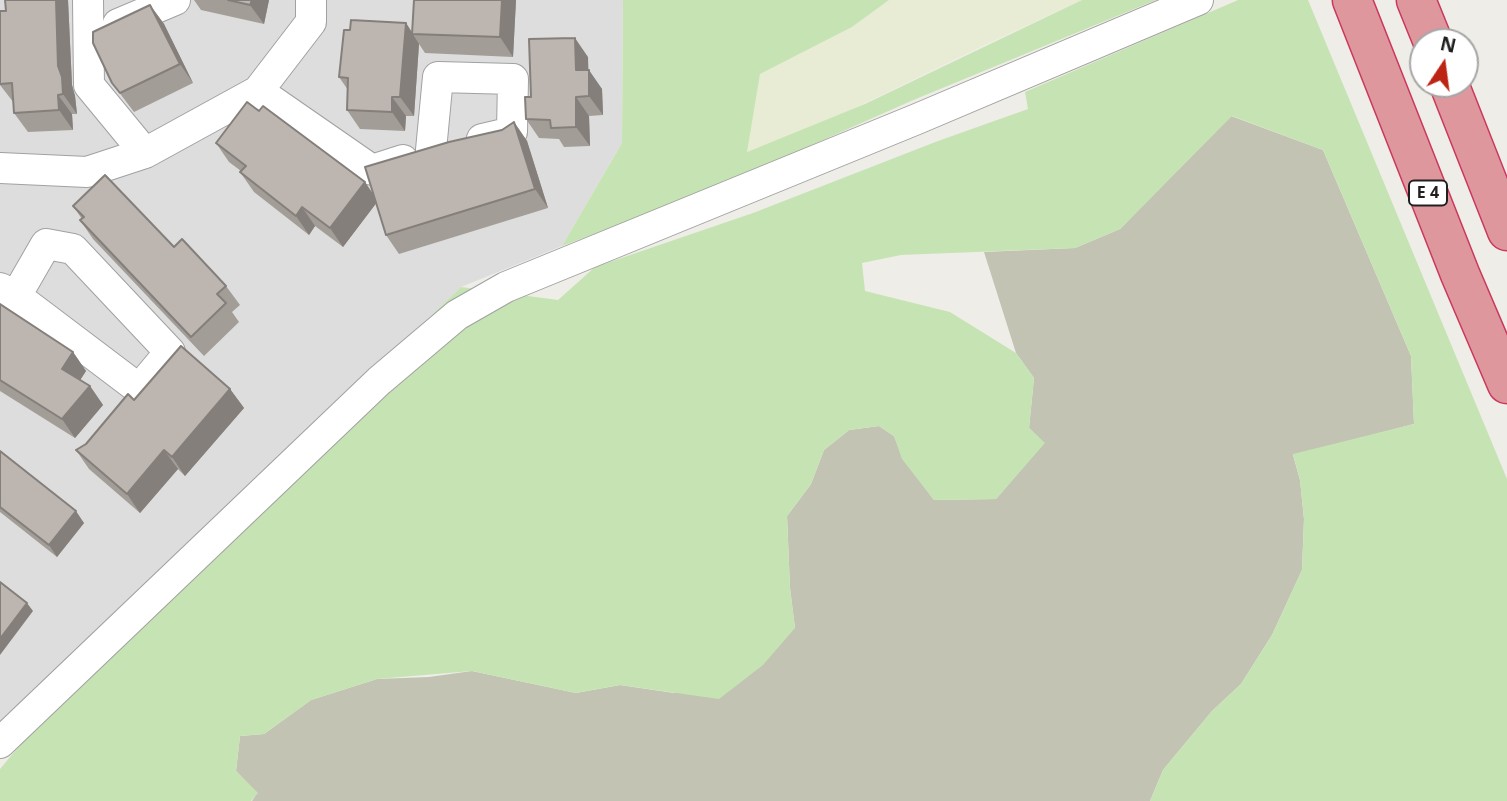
<!DOCTYPE html>
<html>
<head>
<meta charset="utf-8">
<style>
	body { margin:0 }
	#map { position:relative; width:1507px; height:801px; overflow:hidden; background:#efede7; font-family:"Noto Sans",sans-serif }
	canvas { display:block }
	.north { position:absolute; left:1409px; top:28px; width:70px; height:70px; box-sizing:border-box; background:#fff; border:2px solid #a6a6a6; border-radius:50%; rotate:13deg; font-size:19px; font-weight:700; line-height:28px; text-align:center; color:#202020 }
	.north::after { content:''; display:block; margin:auto; width:24px; height:32px; background:#bc2414; clip-path:polygon(50% 0,100% 100%,50% 72%,0 100%) }
</style>
</head>
<body>
<div id="map">
<canvas width="1507" height="801"></canvas>
<div class="north">N</div>
</div>
<script>
const context = document.querySelector('canvas').getContext('2d');
context.lineJoin = 'round';
function paint(path, color) { context.fillStyle = color; context.fill(path, 'evenodd'); }
const poly = rows => new Path2D(rows.map(r => 'M' + r).join(''));
function stroke(path, color, width, dash) { context.strokeStyle = color; context.lineWidth = width; context.lineCap = dash ? 'butt' : 'round'; context.setLineDash(dash || []); context.stroke(path); }
function drawText(font, color, halo, rows, align = 'center') {
  context.font = font + ' "Noto Sans",sans-serif'; context.lineWidth = 6; context.setLineDash([]); context.textBaseline = 'middle'; context.strokeStyle = halo; context.fillStyle = color; for (const [text, x, y, turn = 0] of rows) {
    context.save(); context.translate(x, y); context.rotate((+turn || 0) * Math.PI / 180); context.textAlign = isNaN(turn) ? turn : align; if (halo) context.strokeText(text, 0, 0); context.fillText(text, 0, 0); context.restore();
  }
}
paint(poly([
	[0,0,623,0,622,143,562,246,461,287,173,562,0,721]
]), '#dedddd');
paint(poly([
	[1231,116,1323,150,1411,356,1414,424,1293,455,1300,480,1304,519,1302,570,1272,635,1241,684,1212,711,1163,770,1150,801,252,801,257,793,236,771,240,736,264,734,311,700,377,679,429,677,472,671,576,693,620,685,674,693,795,628,790,588,787,516,811,484,824,450,849,430,879,426,894,436,903,459,934,500,996,499,1044,443,1029,428,1034,378,1016,353,984,252,1075,248,1120,229]
]), '#c2c3b3');
paint(poly([
	[889,0,1082,0,978,48,818,126,746,152,760,74,852,27]
]), '#e8ecd5');
paint(poly([
	[623,0,889,0,852,27,760,74,747,152,865,104,1082,0,1156,0,911,101,706,192,562,246,622,143],
	[1238,0,1308,0,1507,479,1507,801,1150,801,1163,770,1212,711,1241,684,1272,635,1302,570,1304,519,1300,480,1293,454,1414,424,1411,356,1323,150,1232,116,1120,229,1075,248,901,255,862,263,865,291,950,312,1016,353,1034,378,1029,428,1045,443,996,499,934,500,902,459,894,436,879,426,849,430,824,450,811,484,787,516,790,588,795,628,763,665,719,699,620,685,576,693,472,671,377,679,311,700,264,734,240,736,236,771,258,793,251,801,0,801,0,769,173,562,461,287,558,300,595,267,753,213,938,141,1028,109,1025,92]
]), '#c6e4b3');
const minor = poly([
	[88,0,89,85,145,153],
	[118,24,175,0],
	[258,91,372,170,403,160],
	[431,150,438,77,513,79,512,132,482,139],
	[0,168,87,172,145,153,258,91,311,22,311,0],
	[0,288,16,296,139,389,170,352,73,249,46,244,16,296],
	[0,743,379,381,457,315,506,287,917,119,1198,0]
]);
const motorway = poly([
	[1352,0,1460,274,1507,384],
	[1416,0,1433,42],
	[1449,84,1507,231]
]);
stroke(minor, '#a1a1a1', 32);
stroke(motorway, '#ca385c', 41);
stroke(minor, '#fff', 30);
stroke(motorway, '#df979e', 38);
paint(poly([
	[5,0,68,0,72,85,75,96,77,114,72,114,73,130,28,132,14,113,14,103,0,85,0,11,6,11],
	[194,0,269,0,264,24,201,10],
	[516,0,513,57,425,53,419,44,414,116,406,116,405,131,360,129,347,110,348,90,339,77,406,23,412,32],
	[150,5,164,24,193,83,134,112,112,83],
	[588,57,588,70,602,89,603,115,589,116,590,146,564,147,559,139,539,138,526,119,531,97],
	[514,122,527,141,548,208,399,254,386,235,376,203,343,247,315,226,309,235,254,192,240,172,241,171,229,162,216,143,373,194,502,130],
	[73,206,174,247,226,286,240,305,232,312,239,322,204,356,93,239,80,220,82,219],
	[0,304,73,352,86,371,80,380,90,386,103,405,75,438,0,391],
	[230,389,244,408,185,476,178,469,140,513,89,469,76,450,86,444,134,400],
	[0,451,84,523,57,557,0,512]
]), '#a39d97');
paint(poly([
	[56,0,68,0,72,85,75,96,77,114,63,94,58,66],
	[252,0,269,0,264,24,250,5],
	[502,0,516,0,513,57,500,37],
	[150,5,164,24,193,83,180,64],
	[406,23,419,44,414,116,400,97],
	[575,38,588,57,589,89,576,70],
	[589,70,602,89,603,115,589,96],
	[58,95,72,114,73,130,59,110],
	[392,97,406,116,405,131,392,112],
	[576,97,589,116,590,146,576,127],
	[514,122,527,141,548,208,535,189],
	[365,182,378,201,343,247,330,228],
	[302,207,315,226,309,235,296,216],
	[73,352,86,371,75,388,62,369],
	[90,386,103,405,75,438,62,419],
	[230,389,244,408,185,476,172,457],
	[164,450,178,469,140,513,127,494],
	[76,511,84,523,57,557,49,545],
	[27,603,33,611,0,655,0,639]
]), '#847f7b');
const building = poly([
	[5,0,56,0,58,66,62,77,63,94,58,95,59,110,14,113,12,83,0,84,0,11,6,11,5,0],
	[228,0,252,0,250,5,228,0],
	[414,0,502,0,500,37,412,34,414,0],
	[150,5,180,64,120,93,112,83,93,43,93,32,150,5],
	[351,20,406,23,400,97,392,97,392,112,347,110,348,78,339,77,344,30,350,30,351,20],
	[575,38,576,70,589,70,589,96,576,97,576,127,551,128,550,120,526,119,525,97,531,97,529,39,575,38],
	[247,102,259,111,263,106,365,182,330,228,302,207,296,216,240,172,246,166,216,143,247,102],
	[514,122,535,189,386,235,365,167,449,142,502,130,514,122],
	[105,175,174,247,182,239,226,286,217,294,226,303,191,337,80,220,84,217,73,206,105,175],
	[0,304,73,352,62,369,90,386,62,419,0,380,0,304],
	[181,346,230,389,172,457,164,450,127,494,76,450,86,444,128,394,134,400,181,346],
	[0,451,76,511,49,545,0,507,0,451],
	[0,582,27,603,0,639,0,582]
]);
paint(building, '#bdb6b0');
stroke(building, '#847f7b', 2);
for (const [x, y, w] of [
	[1428,193,38]
]) { const box = new Path2D(); box.roundRect(x - w / 2, y - 12.5, w, 25, 5); context.fillStyle = '#fff'; context.fill(box); stroke(box, '#202020', 2); }
drawText('bold 16px', '#202020', null, [
	["E 4",1428,193]
]);
</script>
</body>
</html>
